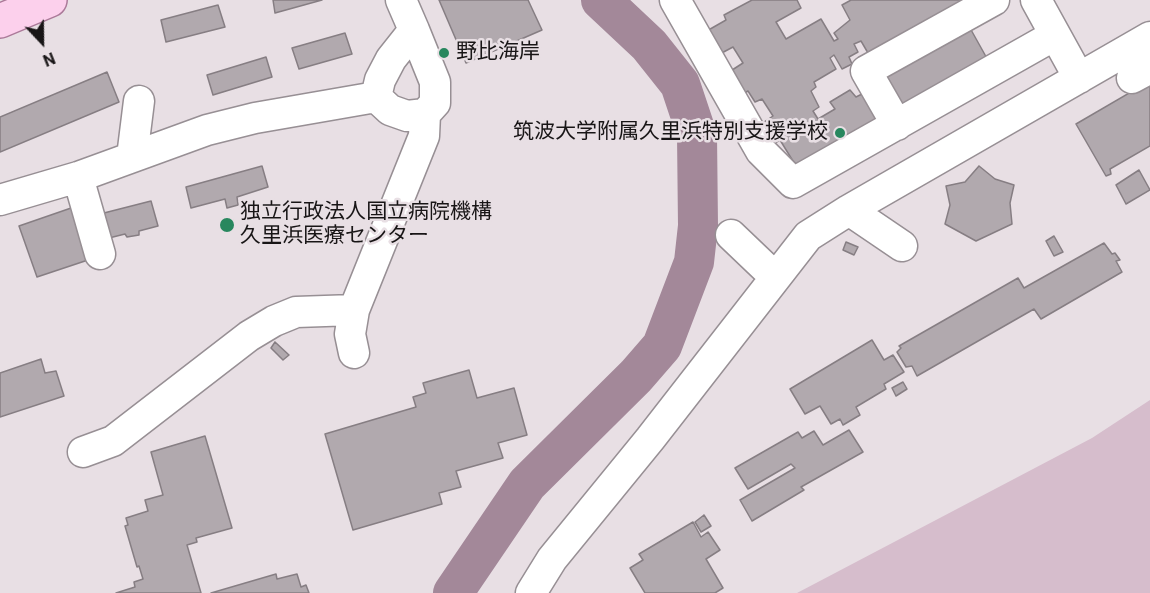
<!DOCTYPE html>
<html>
<head>
<meta charset="utf-8">
<style>
	body { margin:0 }
	#map { position:relative; width:1150px; height:593px; overflow:hidden; background:#e8dfe4; font-family:Roboto,sans-serif }
	canvas { display:block }
	.north { position:absolute; left:12px; top:12px; width:60px; height:60px; -webkit-text-stroke:4px #e8dfe4; paint-order:stroke; rotate:158deg; font-size:16px; font-weight:700; line-height:24px; text-align:center; color:#181516 }
	.north::after { content:''; display:block; margin:auto; width:21px; height:27px; background:#181516; clip-path:polygon(50% 0,100% 100%,50% 72%,0 100%) }
</style>
</head>
<body>
<div id="map">
<canvas width="1150" height="593"></canvas>
<div class="north">N</div>
</div>
<script>
const context = document.querySelector('canvas').getContext('2d');
context.lineJoin = 'round';
function paint(path, color) { context.fillStyle = color; context.fill(path, 'evenodd'); }
const poly = rows => new Path2D(rows.map(r => 'M' + r).join(''));
function stroke(path, color, width, dash) { context.strokeStyle = color; context.lineWidth = width; context.lineCap = dash ? 'butt' : 'round'; context.setLineDash(dash || []); context.stroke(path); }
function drawText(font, color, halo, rows, align = 'center') {
  context.font = font + ' Roboto,"Noto Sans JP",sans-serif'; context.lineWidth = 5; context.setLineDash([]); context.textBaseline = 'middle'; context.strokeStyle = halo; context.fillStyle = color; for (const [text, x, y, turn = 0] of rows) {
    context.save(); context.translate(x, y); context.rotate((+turn || 0) * Math.PI / 180); context.textAlign = isNaN(turn) ? turn : align; if (halo) context.strokeText(text, 0, 0); context.fillText(text, 0, 0); context.restore();
  }
}
paint(poly([
	[1150,400,1150,593,797,593,1092,438]
]), '#d6bdcc');
stroke(poly([
	[453,593,527,484,636,376,662,346,694,262,698,226,697,135,680,84,649,45,601,0]
]), '#a38899', 40);
const building = poly([
	[273,0,322,0,275,13,273,0],
	[439,0,528,0,542,30,466,63,439,0],
	[752,0,797,0,801,8,776,22,786,39,821,19,834,41,838,39,834,33,850,20,842,5,851,0,963,0,868,53,861,41,854,44,858,52,849,57,852,64,842,69,834,55,830,58,836,69,814,82,816,87,811,91,819,107,813,111,818,119,835,109,830,102,850,90,856,97,864,93,879,121,796,166,780,140,771,146,758,126,773,116,762,99,755,102,748,91,741,95,729,72,743,63,733,47,718,55,705,32,726,20,724,15,752,0],
	[218,5,225,27,166,42,161,20,218,5],
	[970,28,989,62,902,113,882,76,970,28],
	[345,33,352,54,299,69,292,48,345,33],
	[266,57,272,77,213,95,207,75,266,57],
	[107,72,119,102,0,152,0,117,107,72],
	[1150,81,1150,146,1110,169,1111,174,1106,176,1076,124,1150,81],
	[262,166,268,187,237,197,238,205,227,208,225,199,191,208,186,187,262,166],
	[979,166,995,179,1014,185,1010,203,1012,224,976,241,945,224,950,205,946,186,965,182,979,166],
	[1139,170,1150,190,1126,204,1116,185,1139,170],
	[151,201,158,226,139,231,139,235,127,237,125,234,105,239,100,214,151,201],
	[74,207,91,259,37,277,19,226,74,207],
	[1054,236,1063,252,1054,256,1046,241,1054,236],
	[846,242,858,247,854,255,843,250,846,242],
	[1104,243,1112,254,1115,253,1120,260,1116,261,1122,272,1041,319,1034,309,917,376,912,366,906,367,897,352,901,348,899,346,1018,278,1024,288,1104,243],
	[872,340,884,360,893,355,904,372,884,384,886,389,856,407,860,415,843,425,840,419,831,424,820,406,805,414,790,389,872,340],
	[275,342,289,355,283,360,271,348,275,342],
	[41,359,45,373,56,371,64,396,0,417,0,373,41,359],
	[469,370,477,398,514,388,527,435,498,443,503,458,456,471,461,487,439,493,442,504,353,530,325,434,416,407,413,397,426,393,423,383,469,370],
	[903,382,907,389,896,396,892,388,903,382],
	[849,430,863,452,801,487,804,490,752,521,740,500,795,468,791,464,748,489,735,468,798,432,802,438,814,431,823,445,849,430],
	[205,436,232,528,196,538,197,542,187,545,201,593,116,593,135,587,134,582,143,579,139,566,137,567,125,526,128,525,126,518,148,511,145,500,163,495,151,452,205,436],
	[704,515,711,526,701,532,695,522,704,515],
	[693,522,701,537,708,532,720,550,706,559,723,588,715,593,645,593,630,568,643,560,639,554,693,522],
	[276,574,277,579,297,574,301,587,306,585,309,593,211,593,276,574]
]);
paint(building, '#b1a9ae');
stroke(building, '#867e83', 1.5);
const minor = poly([
	[401,0,414,30,435,82,435,103,425,114,407,116,390,110,376,97,380,80,391,59,414,30],
	[675,0,761,151,793,183,1055,35],
	[1036,0,1079,78],
	[1132,78,1150,68],
	[897,125,866,71,994,0],
	[132,157,139,101],
	[78,177,100,254],
	[0,200,78,177,207,130,255,118,376,97],
	[849,210,902,246],
	[731,235,775,277],
	[354,353,350,334,354,310,424,136,425,114],
	[83,452,113,441,249,336,274,321,296,312,354,310],
	[531,593,552,559,650,439,808,236,849,210,1150,37]
]);
const major = poly([
	[0,21,50,0]
]);
stroke(minor, '#978f94', 33);
stroke(major, '#ab7a99', 36);
stroke(minor, '#fff', 30);
stroke(major, '#fcd0ec', 33);
for (const [x, y, r, color] of [
	[444,53,6,"#28875e"],
	[840,133,6,"#28875e"],
	[227,225,8,"#28875e"]
]) { const dot = new Path2D(); dot.arc(x, y, r, 0, 2 * Math.PI); context.fillStyle = color; context.fill(dot); stroke(dot, '#e8dfe4', 2); }
drawText('21px', '#181516', '#e8dfe4', [
	["野比海岸",456,53],
	["筑波大学附属久里浜特別支援学校",828,133,"right"],
	["独立行政法人国立病院機構",240,213],
	["久里浜医療センター",240,237]
], 'left');
</script>
</body>
</html>
